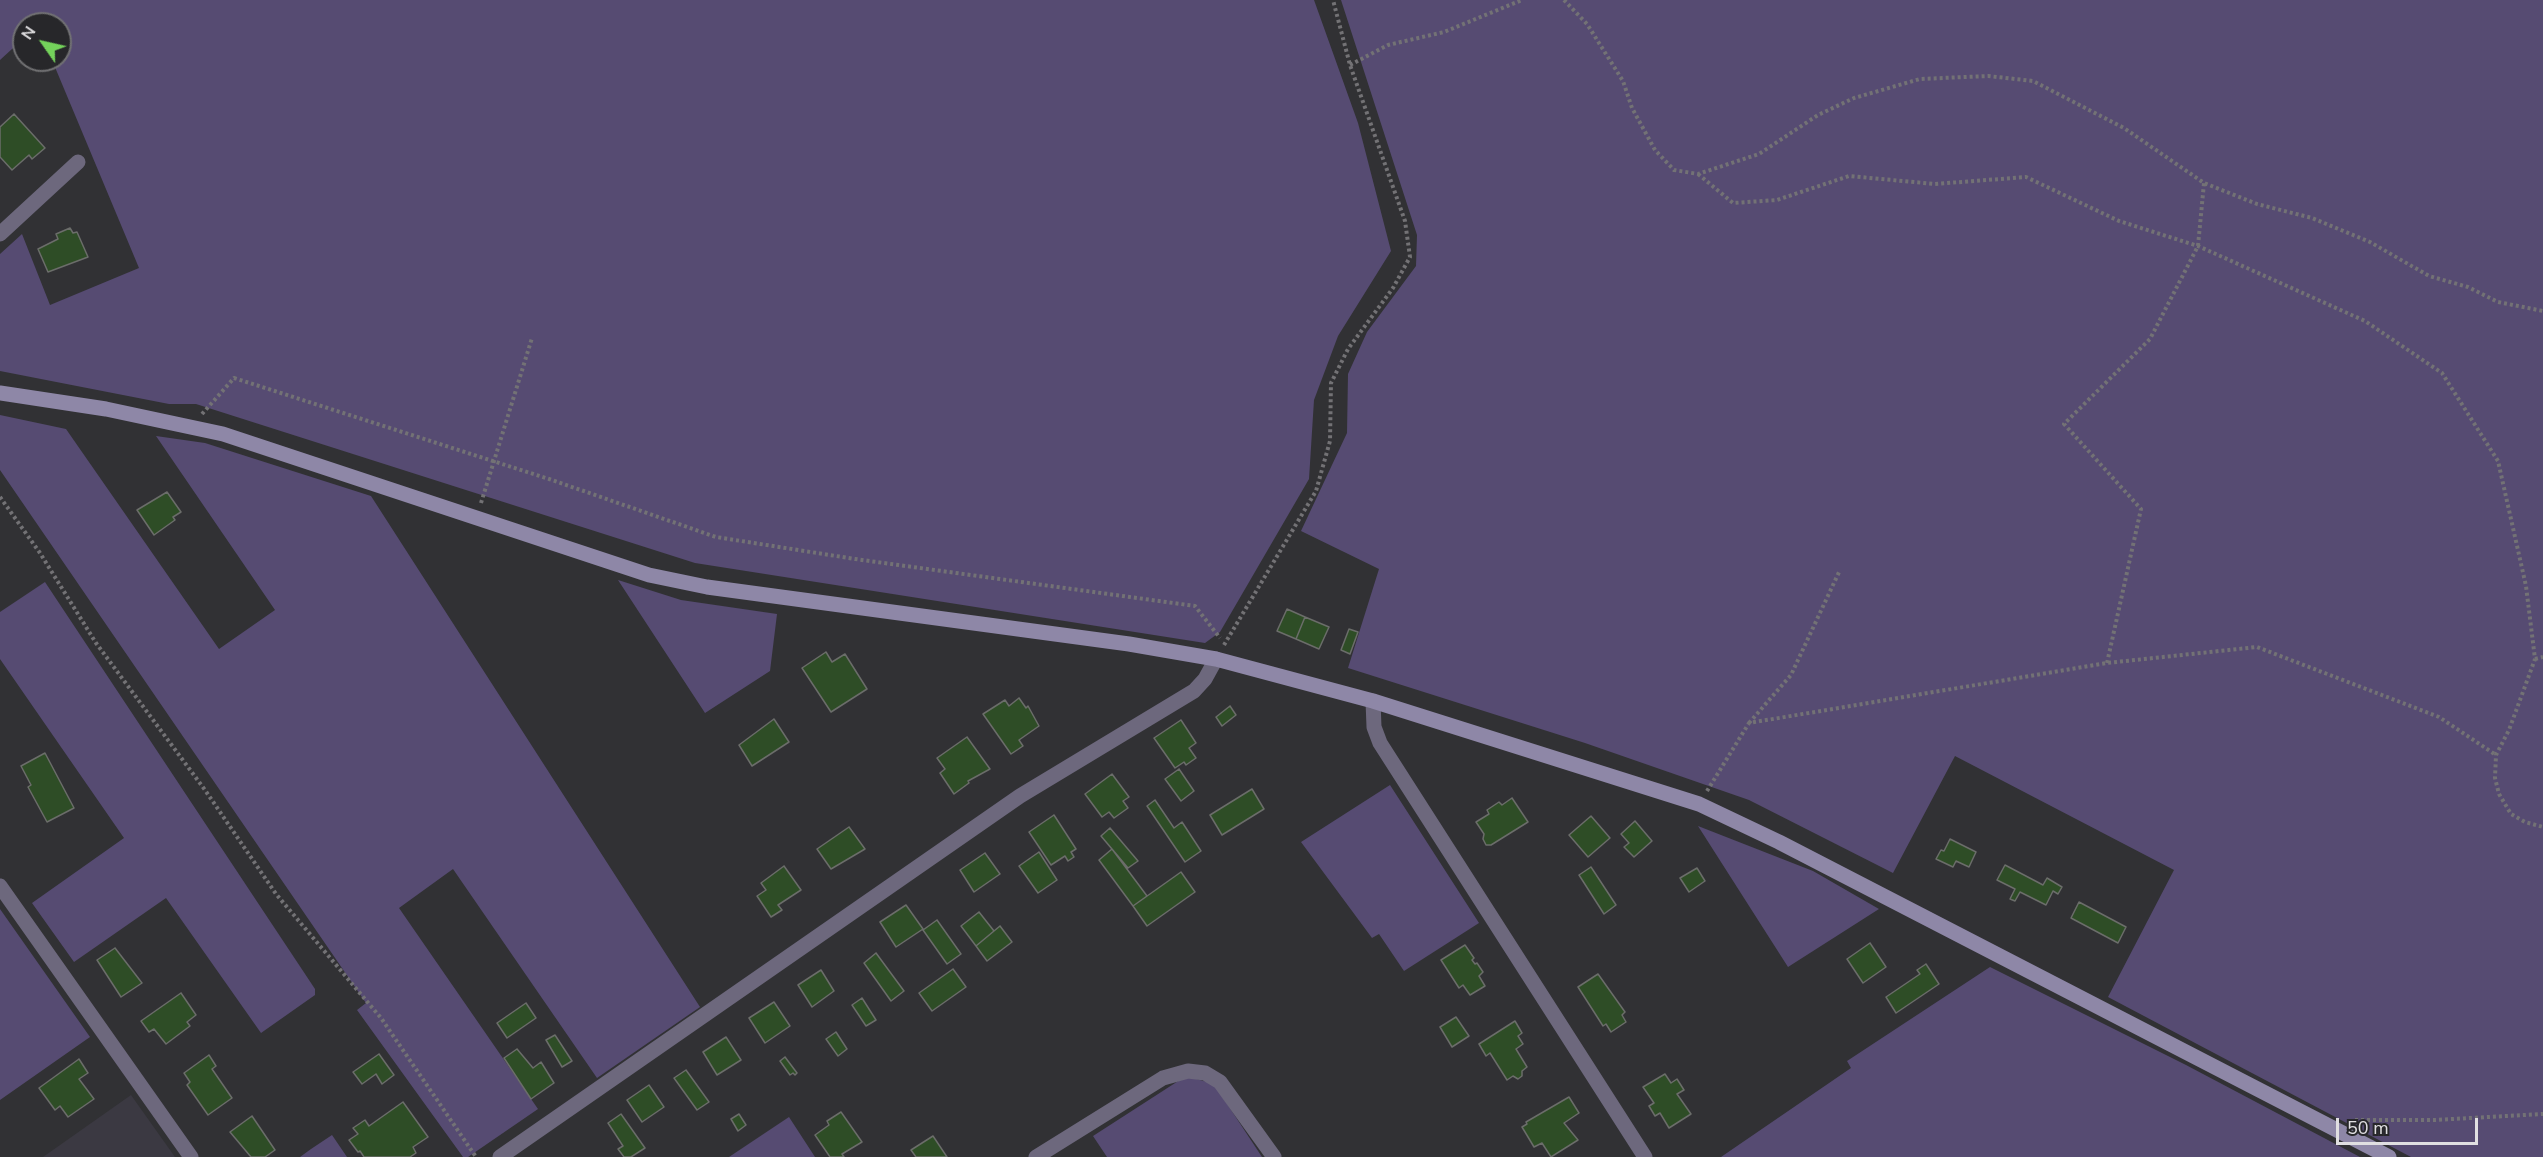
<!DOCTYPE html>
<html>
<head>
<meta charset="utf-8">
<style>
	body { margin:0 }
	#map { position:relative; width:2543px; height:1157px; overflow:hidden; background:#313134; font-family:"Nunito Sans",sans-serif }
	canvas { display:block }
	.north { position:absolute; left:12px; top:12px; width:60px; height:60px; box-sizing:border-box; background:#27272a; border:2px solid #717173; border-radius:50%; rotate:304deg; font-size:16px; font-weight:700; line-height:24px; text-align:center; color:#e0dfe1 }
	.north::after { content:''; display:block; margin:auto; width:21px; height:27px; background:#74d25b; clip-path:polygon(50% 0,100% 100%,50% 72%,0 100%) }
	.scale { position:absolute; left:2336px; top:1118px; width:142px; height:27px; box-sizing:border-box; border:3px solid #e0dfe1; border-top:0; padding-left:8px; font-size:18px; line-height:21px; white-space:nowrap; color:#e0dfe1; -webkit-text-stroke:4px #27272a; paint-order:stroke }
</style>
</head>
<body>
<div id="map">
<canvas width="2543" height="1157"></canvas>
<div class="north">N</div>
<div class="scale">50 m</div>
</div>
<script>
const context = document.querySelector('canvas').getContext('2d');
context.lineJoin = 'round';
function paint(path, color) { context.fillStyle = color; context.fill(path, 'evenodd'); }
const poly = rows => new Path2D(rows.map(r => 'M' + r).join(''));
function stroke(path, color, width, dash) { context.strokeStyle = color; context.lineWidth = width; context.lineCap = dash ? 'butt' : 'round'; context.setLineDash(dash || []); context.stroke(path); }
paint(poly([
	[131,1095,175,1157,43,1157]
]), '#3b3942');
paint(poly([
	[0,0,1314,0,1358,123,1391,251,1338,336,1314,400,1309,479,1220,632,1205,643,695,563,196,404,169,404,0,371,0,254,22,234,50,305,139,268,52,60,60,60,60,24,24,24,24,38,0,60],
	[1341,0,2543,0,2543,1157,2411,1157,2108,997,2174,870,1955,756,1893,873,1749,800,1585,743,1348,668,1379,569,1301,531,1347,433,1348,374,1367,332,1416,266,1417,235],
	[0,415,66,429,219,649,275,610,156,436,205,443,371,496,700,1007,597,1078,453,869,399,908,538,1109,468,1157,463,1157,357,1010,366,1003,0,470],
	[618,580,681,600,777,614,770,671,705,713],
	[45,582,315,989,315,995,261,1033,166,898,74,962,32,903,124,838,0,659,0,612],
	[1390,785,1479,923,1404,971,1379,934,1372,938,1301,842],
	[1698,826,1813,871,1879,909,1788,967],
	[0,909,90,1037,0,1100],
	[1990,967,2186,1065,2360,1157,1721,1157,1851,1068,1847,1061],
	[1186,1076,1214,1084,1262,1157,1107,1157,1093,1136],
	[789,1117,815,1157,729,1157],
	[332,1135,347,1157,300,1157,311,1149]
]), '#564b72');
const building = poly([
	[14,114,45,148,32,159,29,155,12,170,0,157,0,127,14,114],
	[70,228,73,233,77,232,88,257,48,272,38,249,58,239,56,234,70,228],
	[167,492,181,512,173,517,175,520,154,535,137,510,167,492],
	[1287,609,1305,617,1296,639,1277,631,1287,609],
	[1305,617,1329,627,1319,649,1296,639,1305,617],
	[1349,629,1358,632,1350,654,1341,650,1349,629],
	[826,652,832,662,845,654,867,689,831,712,802,668,826,652],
	[1019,698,1026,708,1028,706,1039,726,1019,740,1023,746,1011,754,983,714,1005,700,1009,706,1019,698],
	[1230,706,1236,715,1222,726,1216,717,1230,706],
	[774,719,789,742,752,766,739,745,774,719],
	[1181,720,1196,743,1189,748,1196,758,1186,765,1184,762,1175,768,1154,738,1181,720],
	[967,737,990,769,968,781,969,783,954,794,940,773,945,769,937,758,967,737],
	[45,753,74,808,47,822,28,787,31,785,21,766,45,753],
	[1179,769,1194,791,1181,801,1165,779,1179,769],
	[1112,774,1129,797,1123,801,1128,808,1114,818,1109,812,1102,817,1085,794,1112,774],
	[1252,789,1264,809,1222,835,1210,815,1252,789],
	[1512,798,1528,822,1491,845,1486,845,1483,839,1484,834,1476,822,1489,814,1487,810,1499,802,1502,805,1512,798],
	[1155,800,1174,828,1182,822,1201,851,1185,862,1147,806,1155,800],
	[1054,815,1076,849,1071,852,1074,857,1068,861,1065,856,1051,865,1029,832,1054,815],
	[1591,816,1610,838,1588,857,1569,835,1591,816],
	[1635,821,1652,841,1634,857,1624,847,1629,843,1621,834,1635,821],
	[849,827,865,849,831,869,817,849,849,827],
	[1110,828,1138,861,1128,868,1101,836,1110,828],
	[1950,839,1976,852,1969,867,1956,861,1953,867,1936,859,1941,850,1944,851,1950,839],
	[1112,849,1147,896,1133,906,1099,860,1112,849],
	[1039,852,1057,880,1038,893,1019,866,1039,852],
	[985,853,1000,874,974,892,960,870,985,853],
	[2005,865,2043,885,2047,878,2062,887,2058,894,2053,891,2046,905,2020,892,2015,901,2010,899,2015,889,1997,880,2005,865],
	[784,866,801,890,778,905,782,910,771,917,757,896,766,890,761,883,784,866],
	[1591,867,1616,905,1604,914,1579,875,1591,867],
	[1697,868,1705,881,1689,892,1680,878,1697,868],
	[1181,872,1195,892,1147,926,1133,906,1181,872],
	[2079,902,2126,927,2118,943,2071,918,2079,902],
	[906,905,923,929,896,947,880,922,906,905],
	[979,912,994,931,976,946,961,926,979,912],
	[937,920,961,954,947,964,923,930,937,920],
	[1000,926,1012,942,987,961,976,946,1000,926],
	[1870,943,1886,967,1863,983,1847,959,1870,943],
	[1465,945,1474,958,1472,960,1475,964,1477,963,1483,972,1479,976,1485,986,1470,995,1463,985,1459,988,1441,960,1465,945],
	[115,948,142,983,121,997,97,960,115,948],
	[876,953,904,991,891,1001,864,963,876,953],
	[1926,964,1939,984,1896,1013,1886,997,1920,974,1917,970,1926,964],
	[953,969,966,987,932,1011,919,993,953,969],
	[821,970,834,991,812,1007,798,985,821,970],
	[1598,974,1625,1012,1622,1015,1626,1022,1611,1032,1606,1024,1603,1026,1578,987,1598,974],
	[181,993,196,1015,187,1022,190,1026,166,1044,154,1029,149,1032,141,1021,181,993],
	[862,998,876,1020,866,1026,852,1005,862,998],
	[774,1002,790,1026,765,1043,749,1018,774,1002],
	[526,1003,536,1018,507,1038,497,1023,526,1003],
	[1456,1017,1469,1036,1452,1047,1440,1027,1456,1017],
	[1515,1021,1522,1033,1518,1036,1523,1044,1516,1049,1527,1067,1522,1071,1522,1076,1518,1079,1513,1076,1507,1080,1490,1053,1486,1056,1479,1044,1515,1021],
	[836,1032,847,1049,838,1056,826,1039,836,1032],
	[555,1035,572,1061,562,1067,546,1040,555,1035],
	[726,1037,741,1060,717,1075,703,1052,726,1037],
	[517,1049,533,1068,541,1062,554,1083,531,1099,504,1058,517,1049],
	[379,1054,394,1075,382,1084,376,1074,362,1084,353,1072,379,1054],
	[209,1055,216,1066,212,1069,232,1098,208,1115,187,1085,190,1082,184,1073,209,1055],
	[785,1057,797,1073,795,1075,793,1073,790,1075,780,1061,785,1057],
	[79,1059,88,1073,79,1079,94,1099,68,1117,60,1106,55,1110,39,1088,79,1059],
	[686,1070,709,1102,697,1110,674,1078,686,1070],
	[1665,1074,1671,1083,1677,1079,1684,1090,1677,1094,1691,1114,1669,1128,1660,1113,1655,1116,1649,1106,1654,1103,1643,1087,1665,1074],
	[649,1085,664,1107,642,1122,627,1100,649,1085],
	[1569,1097,1579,1113,1564,1123,1578,1140,1551,1157,1542,1143,1534,1147,1522,1127,1527,1124,1526,1122,1569,1097],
	[403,1102,428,1137,413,1147,416,1153,410,1157,364,1157,360,1151,358,1152,349,1140,358,1134,353,1128,365,1120,369,1126,403,1102],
	[841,1112,862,1142,842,1154,844,1157,830,1157,815,1135,829,1125,827,1121,841,1112],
	[621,1114,645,1148,631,1157,624,1157,618,1149,623,1146,608,1123,621,1114],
	[739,1114,746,1125,738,1131,731,1119,739,1114],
	[252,1116,275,1150,265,1157,251,1157,230,1132,252,1116],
	[933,1136,947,1157,916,1157,911,1150,933,1136]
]);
paint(building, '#2e4d26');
stroke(building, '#6b6d6a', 1.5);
stroke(poly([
	[1564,0,1587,24,1623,81,1632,108,1655,150,1674,170,1698,174,1759,154,1818,115,1854,98,1920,79,1988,76,2033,81,2124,128,2204,183,2257,204,2312,218,2370,242,2429,276,2468,287,2498,302,2543,311],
	[1350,65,1388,45,1444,32,1522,0],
	[1698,174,1733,203,1777,200,1849,176,1935,184,2026,177,2119,221,2198,246,2365,321,2442,373,2498,461,2526,586,2535,659,2509,730,2496,755,2495,778,2499,794,2511,814,2525,822,2543,827],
	[202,414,234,378,549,479,716,537,855,559,1195,606,1220,638],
	[0,497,40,553,96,643,205,790,276,894,381,1018,476,1157],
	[481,503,532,338],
	[1224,645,1316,491,1330,441,1331,383,1348,349,1393,288,1410,257,1405,221,1350,65,1333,0],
	[2535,659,2543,657],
	[2107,663,2141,509,2064,424,2150,339,2198,246,2204,183],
	[1749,723,1791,675,1840,570],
	[1707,791,1749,723,2107,663,2257,647,2439,717,2496,755],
	[2355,1120,2434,1120,2543,1114]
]), '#737275', 4, [3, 3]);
stroke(poly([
	[0,234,78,162],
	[1373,701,1374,727,1380,743,1645,1157],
	[0,886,191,1157],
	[500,1157,1020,796,1194,691,1205,679,1216,659],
	[1036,1157,1163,1078,1188,1071,1205,1073,1220,1082,1274,1157]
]), '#6d687d', 15);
stroke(poly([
	[0,393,106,409,223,434,649,575,707,587,1129,644,1216,659,1373,701,1699,804,1779,842,2389,1157]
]), '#8e87a7', 15);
</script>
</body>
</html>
